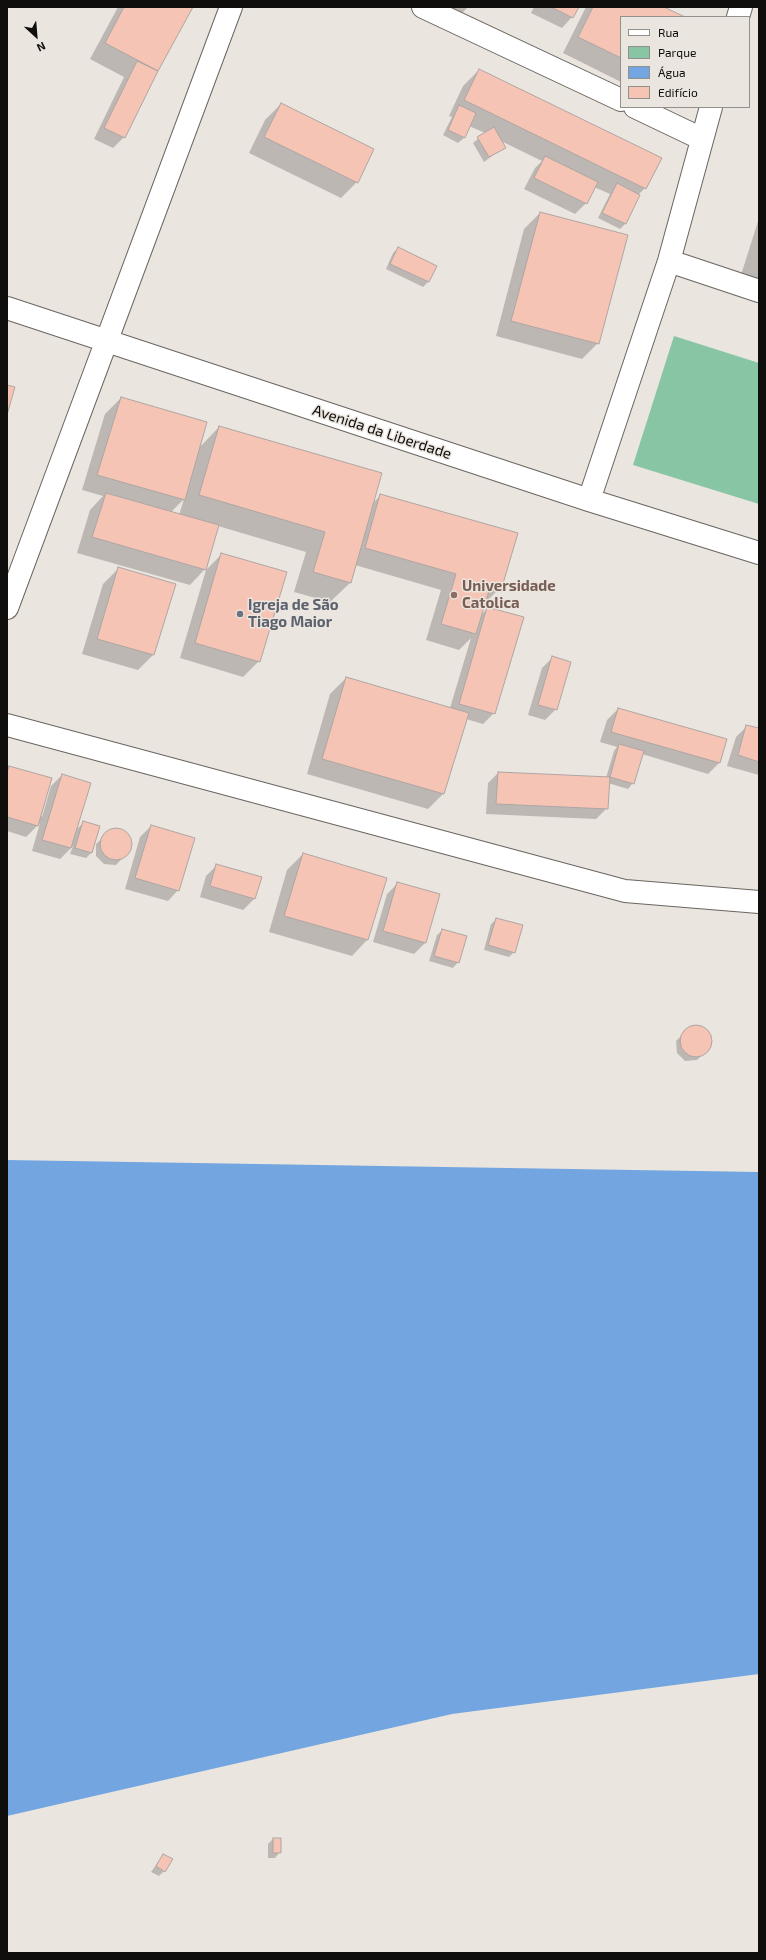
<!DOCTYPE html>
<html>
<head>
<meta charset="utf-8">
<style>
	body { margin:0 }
	#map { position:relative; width:766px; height:1960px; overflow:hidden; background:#ebe5df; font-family:"Exo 2",sans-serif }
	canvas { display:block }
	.frame { position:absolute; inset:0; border:8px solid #100e0c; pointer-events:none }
	.legend { position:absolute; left:620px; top:16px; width:130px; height:92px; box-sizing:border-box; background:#ebe5df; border:1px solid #938f8b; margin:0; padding:5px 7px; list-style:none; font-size:12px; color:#100e0c }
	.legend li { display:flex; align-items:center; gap:8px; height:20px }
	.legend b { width:20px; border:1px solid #938f8b }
	.north { position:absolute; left:16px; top:16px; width:40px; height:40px; -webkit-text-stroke:3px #ebe5df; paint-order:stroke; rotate:154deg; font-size:11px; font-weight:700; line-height:16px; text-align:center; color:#100e0c }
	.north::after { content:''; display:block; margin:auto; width:14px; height:18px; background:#100e0c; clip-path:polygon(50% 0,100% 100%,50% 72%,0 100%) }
</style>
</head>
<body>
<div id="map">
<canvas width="766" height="1960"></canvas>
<div class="frame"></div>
<ul class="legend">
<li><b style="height:5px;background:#fff"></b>Rua</li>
<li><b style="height:11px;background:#88c5a5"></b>Parque</li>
<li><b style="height:11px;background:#73a6e1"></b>Água</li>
<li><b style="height:11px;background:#f6c4b4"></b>Edifício</li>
</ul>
<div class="north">N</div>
</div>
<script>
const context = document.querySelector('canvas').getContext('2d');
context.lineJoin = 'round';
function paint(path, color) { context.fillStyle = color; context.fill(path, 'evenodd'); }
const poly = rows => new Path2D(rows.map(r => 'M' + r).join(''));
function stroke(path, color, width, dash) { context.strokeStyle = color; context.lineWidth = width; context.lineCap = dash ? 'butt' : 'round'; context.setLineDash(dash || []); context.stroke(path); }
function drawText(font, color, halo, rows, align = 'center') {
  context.font = font + ' "Exo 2",sans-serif'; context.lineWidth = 3; context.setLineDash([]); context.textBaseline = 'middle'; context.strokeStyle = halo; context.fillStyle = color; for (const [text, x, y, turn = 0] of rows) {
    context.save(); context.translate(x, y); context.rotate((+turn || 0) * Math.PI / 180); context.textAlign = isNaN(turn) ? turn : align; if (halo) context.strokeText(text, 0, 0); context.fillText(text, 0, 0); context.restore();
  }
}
paint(poly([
	[674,336,759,363,759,504,633,465]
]), '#88c5a5');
paint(poly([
	[7,1160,759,1172,759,1674,452,1714,7,1816]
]), '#73a6e1');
paint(poly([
	[118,7,192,7,157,71,124,137,113,148,94,139,124,77,90,59],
	[410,7,468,7,449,26],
	[534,7,577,7,572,17,562,28,531,13],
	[586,7,662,7,682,17,621,17,621,82,563,53],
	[479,70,645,188,638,195,625,224,620,229,598,218,610,194,594,187,586,203,575,214,524,189,535,168,542,161,501,141,504,147,484,162,473,143,485,133,469,126,464,138,458,143,443,135,452,117,449,116,463,86],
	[281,104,357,182,341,198,249,153,265,120],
	[540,213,598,343,582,359,496,336,524,229],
	[759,218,759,281,741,275],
	[398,248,436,266,428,282,423,287,386,269,393,253],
	[121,398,199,448,219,427,372,504,381,495,516,534,501,587,485,603,481,615,488,608,494,713,483,724,466,719,444,793,428,809,307,774,330,694,346,678,450,708,471,638,459,650,426,640,441,590,355,565,350,583,330,602,294,592,306,552,218,526,205,569,190,585,77,553,90,510,103,496,82,490,105,414],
	[184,499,179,515,171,512],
	[222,554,259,661,243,677,180,658,206,570],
	[119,568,153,655,138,670,82,654,103,584],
	[552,658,556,709,545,720,528,715,542,668],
	[618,709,719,763,708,774,642,754,633,783,628,789,608,783,607,808,596,819,486,814,488,783,498,773,606,778,614,751,617,747,600,742,607,720],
	[747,726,759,729,759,775,727,766,736,737],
	[9,767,42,817,51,786,62,775,76,830,84,822,99,826,91,853,86,858,70,854,73,846,60,859,32,851,40,823,26,837,7,831,7,769],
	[151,826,178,890,168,901,125,889,140,837],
	[111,830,122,830,130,839,130,850,116,865,104,864,96,856,96,844],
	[303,854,367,940,352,956,269,932,287,870],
	[217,865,254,899,243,910,200,897,206,876],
	[398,883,439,895,425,943,414,954,373,942,387,894],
	[497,919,514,952,509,957,484,950,491,924],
	[443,930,458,962,453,968,429,961,437,935],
	[702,1026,710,1034,711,1046,697,1060,685,1061,677,1053,676,1041,690,1027],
	[273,1839,280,1852,275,1858,268,1858,268,1844],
	[163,1855,164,1871,159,1876,151,1872]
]), '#0003');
const building = poly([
	[124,7,193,7,158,71,105,43,124,7],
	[551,7,579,7,573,18,551,7],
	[593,7,664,7,685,17,621,17,621,58,578,37,593,7],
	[137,61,158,71,125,138,104,128,137,61],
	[479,69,662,158,646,189,464,100,479,69],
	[281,103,374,149,358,183,264,137,281,103],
	[459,105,476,113,465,138,448,130,459,105],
	[494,127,506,148,489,157,477,137,494,127],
	[545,156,598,182,587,204,534,178,545,156],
	[617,183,640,195,626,224,602,213,617,183],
	[540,212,628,235,599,344,511,321,540,212],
	[398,247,437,266,429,282,390,264,398,247],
	[7,385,15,387,7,415,7,385],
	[121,397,207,422,185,500,97,475,121,397],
	[219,426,382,473,351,583,313,572,325,532,199,495,219,426],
	[106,493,219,525,206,570,92,537,106,493],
	[380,494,518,533,502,587,491,584,476,634,441,624,456,574,365,548,380,494],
	[221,553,287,572,260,662,195,643,221,553],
	[118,567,176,584,154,655,97,639,118,567],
	[487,607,524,617,495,714,459,704,487,607],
	[552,656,571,662,557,710,538,705,552,656],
	[346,677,469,713,444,794,322,759,346,677],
	[618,708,727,739,720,763,611,732,618,708],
	[746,725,759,728,759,762,738,755,746,725],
	[619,744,644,751,634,784,610,777,619,744],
	[9,766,52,778,38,826,7,817,7,772,9,766],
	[498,772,610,777,608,809,496,804,498,772],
	[62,774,91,783,71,848,42,840,62,774],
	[83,821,100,826,92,853,75,848,83,821],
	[151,825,195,838,179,891,135,878,151,825],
	'100 844a16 16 0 1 1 32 0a16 16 0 1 1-32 0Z',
	[303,853,387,878,368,940,284,916,303,853],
	[216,864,262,877,255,899,210,886,216,864],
	[397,882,440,894,426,943,383,931,397,882],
	[496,918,523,925,515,953,488,945,496,918],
	[442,929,467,936,459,963,434,956,442,929],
	'680 1041a16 16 0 1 1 32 0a16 16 0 1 1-32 0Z',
	[273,1838,281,1838,281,1853,273,1853,273,1838],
	[163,1854,173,1859,165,1872,156,1866,163,1854]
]);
paint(building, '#f6c4b4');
stroke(building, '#ada5a3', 1);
const minor = poly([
	[423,7,621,100],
	[738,17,741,7],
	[635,107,702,139],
	[669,261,759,291],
	[7,308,589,500,759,553],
	[589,500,669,261,711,107],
	[7,608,231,7],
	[7,725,625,891,759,902]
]);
stroke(minor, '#6a6560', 24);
stroke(minor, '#fff', 22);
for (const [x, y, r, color] of [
	[454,595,4,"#8d6e63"],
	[240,614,4,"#6b7280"]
]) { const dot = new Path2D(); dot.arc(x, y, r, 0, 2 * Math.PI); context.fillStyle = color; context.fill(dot); stroke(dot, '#ebe5df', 1.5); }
drawText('15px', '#100e0c', '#ebe5df', [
	["Avenida da Liberdade",382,432,18]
]);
drawText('bold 15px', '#785e54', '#ebe5df', [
	["Universidade",462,586],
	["Catolica",462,603]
], 'left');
drawText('bold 15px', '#5b616d', '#ebe5df', [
	["Igreja de São",248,605],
	["Tiago Maior",248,622]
], 'left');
</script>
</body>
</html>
